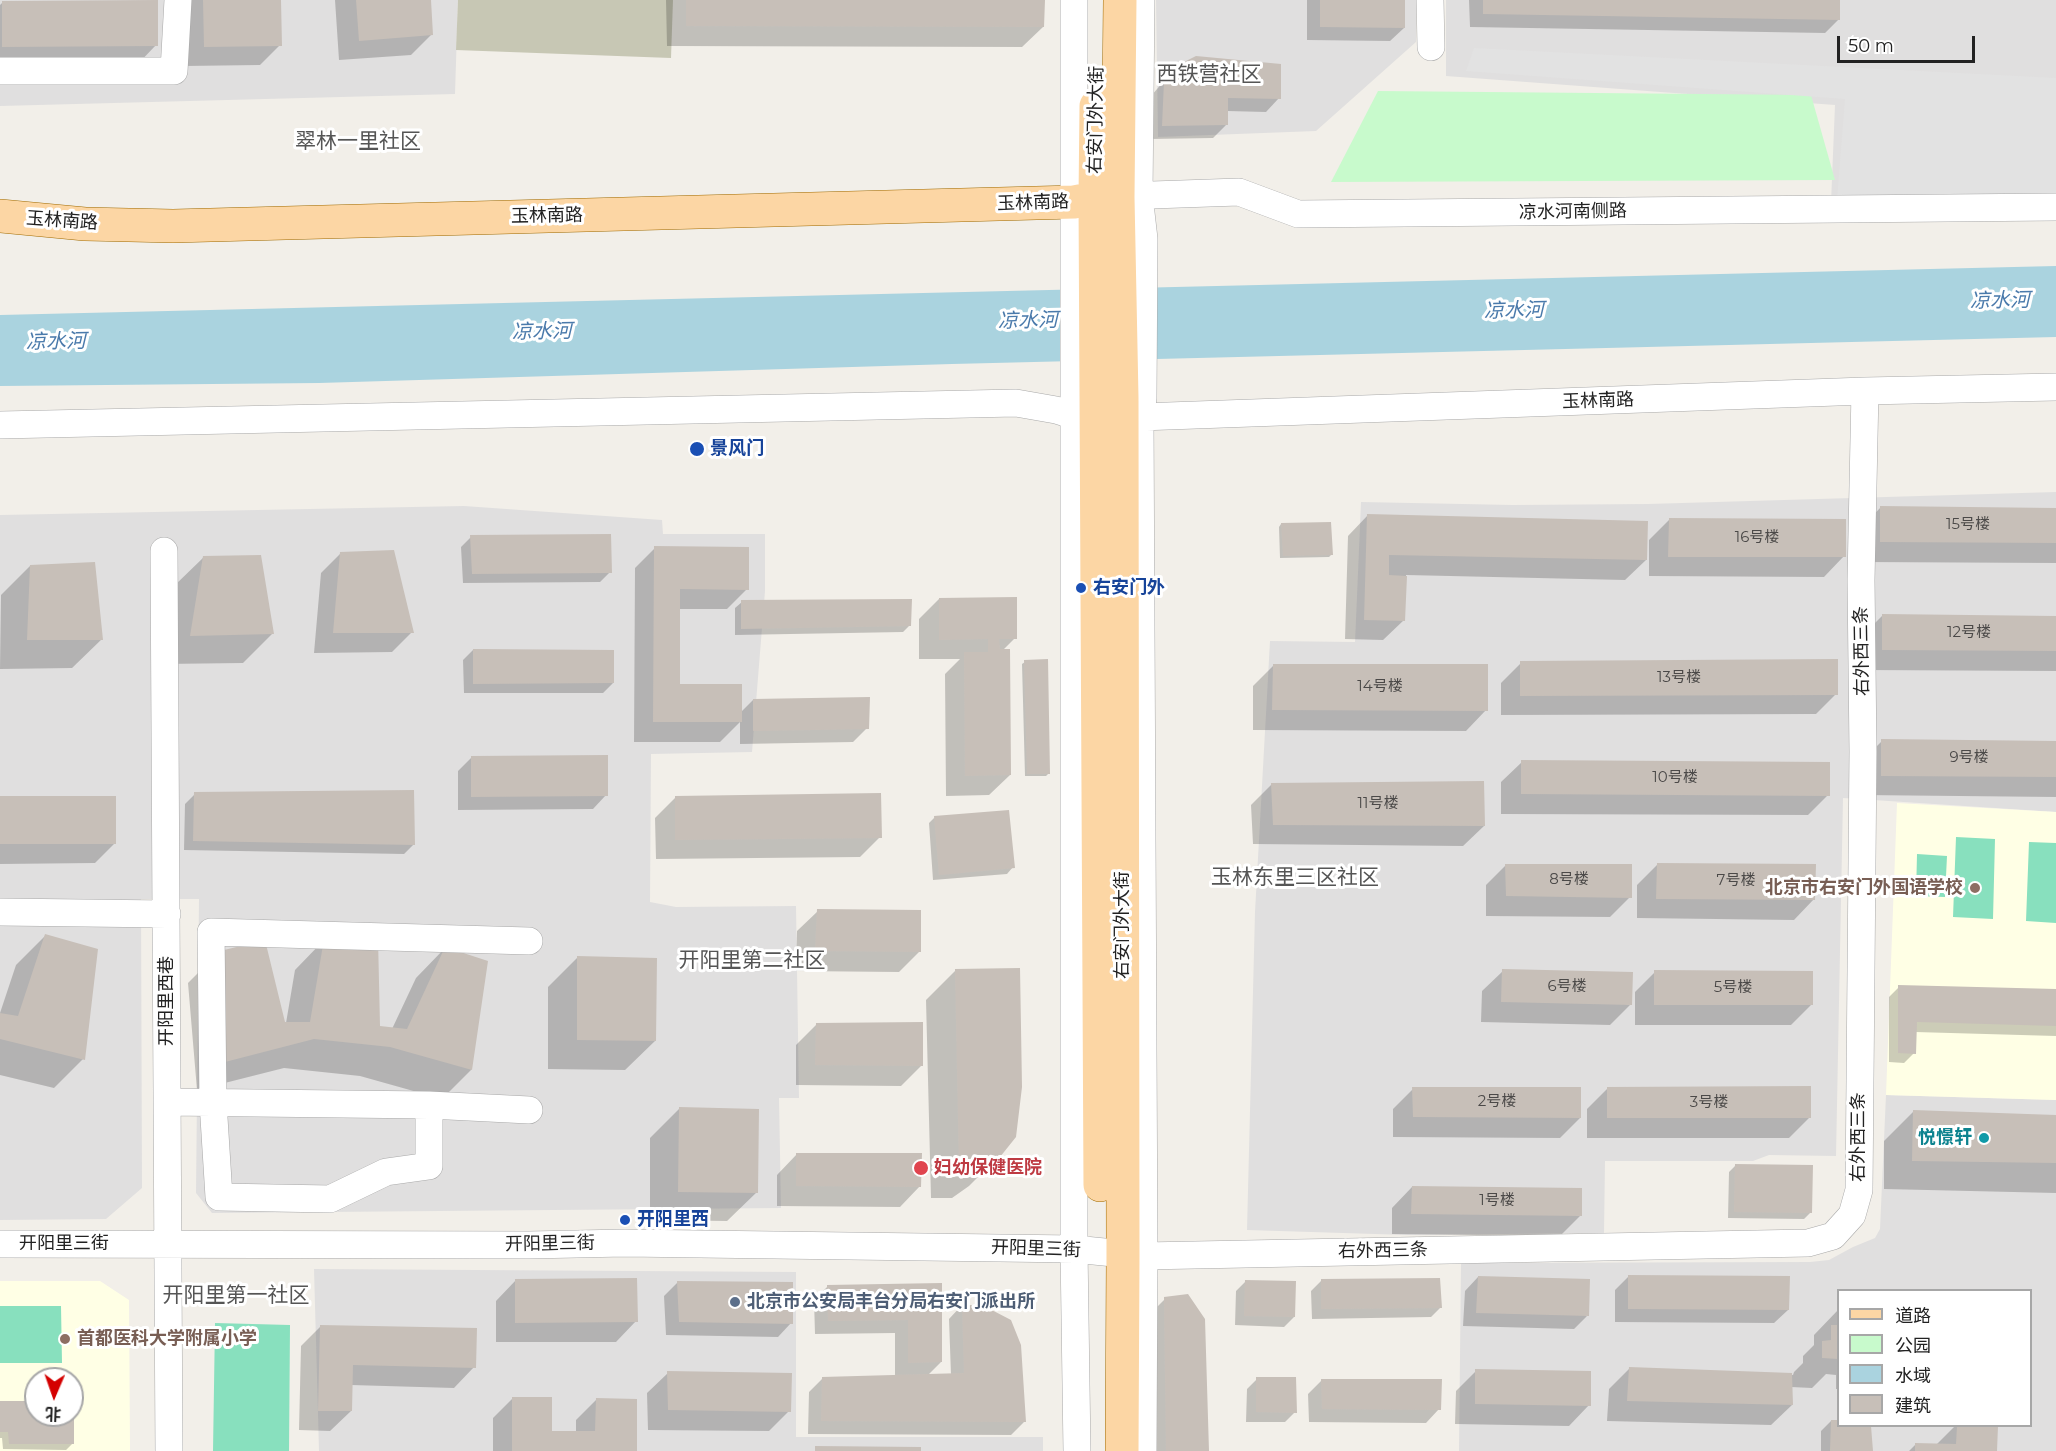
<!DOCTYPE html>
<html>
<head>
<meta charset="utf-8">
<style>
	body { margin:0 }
	#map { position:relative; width:2056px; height:1451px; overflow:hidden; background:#f2efe9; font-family:Montserrat,"Noto Sans SC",sans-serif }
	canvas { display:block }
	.legend { position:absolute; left:1837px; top:1289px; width:195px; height:138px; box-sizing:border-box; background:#fff; border:2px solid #a7a7a7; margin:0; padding:8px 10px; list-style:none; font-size:18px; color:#222 }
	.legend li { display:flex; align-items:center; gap:12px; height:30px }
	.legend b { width:30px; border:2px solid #a7a7a7 }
	.north { position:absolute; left:24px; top:1367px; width:60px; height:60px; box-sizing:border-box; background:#fff; border:2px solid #a7a7a7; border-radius:50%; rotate:182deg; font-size:16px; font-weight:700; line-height:24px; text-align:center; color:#222 }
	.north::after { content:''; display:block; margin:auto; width:21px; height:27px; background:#d40000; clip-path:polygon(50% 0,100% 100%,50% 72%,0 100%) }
	.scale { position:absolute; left:1837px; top:36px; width:138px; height:27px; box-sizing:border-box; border:3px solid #222; border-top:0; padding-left:8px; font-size:18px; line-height:21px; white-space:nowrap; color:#222; -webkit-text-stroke:4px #fff; paint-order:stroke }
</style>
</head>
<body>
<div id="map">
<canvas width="2056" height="1451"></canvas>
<ul class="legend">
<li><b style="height:8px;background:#fcd6a4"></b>道路</li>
<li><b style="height:16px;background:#c8facc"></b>公园</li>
<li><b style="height:16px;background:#aad3df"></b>水域</li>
<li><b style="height:16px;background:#c7bfb8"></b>建筑</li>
</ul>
<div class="north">北</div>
<div class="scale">50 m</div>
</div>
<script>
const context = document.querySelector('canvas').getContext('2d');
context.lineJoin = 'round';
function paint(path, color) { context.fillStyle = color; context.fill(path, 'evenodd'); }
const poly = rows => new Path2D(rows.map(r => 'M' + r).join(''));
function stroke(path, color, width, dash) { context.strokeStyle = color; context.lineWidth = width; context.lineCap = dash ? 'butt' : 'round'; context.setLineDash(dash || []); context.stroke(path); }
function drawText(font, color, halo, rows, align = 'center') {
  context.font = font + ' Montserrat,"Noto Sans SC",sans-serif'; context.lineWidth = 6; context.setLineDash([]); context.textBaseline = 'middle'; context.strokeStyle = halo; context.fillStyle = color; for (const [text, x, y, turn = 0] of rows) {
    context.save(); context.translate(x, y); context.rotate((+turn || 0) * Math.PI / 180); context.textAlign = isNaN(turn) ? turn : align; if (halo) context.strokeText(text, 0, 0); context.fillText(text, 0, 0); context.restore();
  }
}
paint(poly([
	[0,0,458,0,455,94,0,106],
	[1156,0,1416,0,1416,42,1316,131,1158,137],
	[1446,0,2056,0,2056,198,1831,203,1835,105,1446,76],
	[2056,492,2056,812,1843,798,1836,1156,1769,1155,1753,1161,1605,1161,1604,1233,1407,1235,1247,1230,1255,912,1270,641,1355,642,1361,502,1513,505,1648,504],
	[464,506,662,520,663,534,765,534,765,591,752,752,651,754,650,902,676,907,796,906,799,1098,779,1098,781,1208,212,1213,196,1193,199,899,141,899,142,1188,106,1219,0,1220,0,515],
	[1886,1095,2056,1100,2056,1451,1459,1451,1461,1263,1810,1262,1829,1260,1853,1247,1875,1238,1880,1229],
	[1838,1290,2030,1290,2030,1426,1838,1426],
	[314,1269,796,1272,796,1437,1043,1437,1043,1451,319,1451]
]), '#e0dfdf');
paint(poly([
	[1897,803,2056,812,2056,1100,1886,1095],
	[0,1281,100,1281,129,1300,130,1451,0,1451],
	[36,1379,72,1379,72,1415,36,1415]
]), '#ffffe5');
paint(poly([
	[458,0,673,0,671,58,456,50]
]), '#c7c7b4');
paint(poly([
	[1378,91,1811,95,1835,180,1331,182]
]), '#c8facc');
paint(poly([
	[1956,837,1995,839,1993,919,1953,917],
	[2029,842,2056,843,2056,923,2026,921],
	[1917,854,1947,856,1945,897,1916,896],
	[0,1306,61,1306,62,1363,0,1363],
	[215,1323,290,1325,289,1451,213,1451]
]), '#88e0be');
paint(poly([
	[1474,48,2056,78,2056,193,1837,200,1845,99,1466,71]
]), '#e2e2e2');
paint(poly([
	[2056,266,2056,337,952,364,319,383,0,386,0,315]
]), '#aad3df');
paint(poly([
	[183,0,280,0,280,45,260,65,184,66],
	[335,0,429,0,432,34,411,55,339,60],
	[666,0,1043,0,1043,27,1022,47,667,46],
	[1307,0,1403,0,1404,28,1390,41,1307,40],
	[1469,0,1839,0,1839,19,1825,33,1470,27],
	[3,2,156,45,136,66,0,66,0,5],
	[1176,67,1279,98,1266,112,1227,111,1226,125,1213,138,1149,139,1151,96],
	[1881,507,2056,509,2056,563,1861,562,1861,528],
	[1368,515,1646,560,1625,580,1406,575,1404,620,1383,640,1345,639,1348,536],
	[1669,520,1844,556,1824,577,1649,576,1649,540],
	[1281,524,1332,554,1329,557,1280,558,1279,527],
	[471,537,610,572,600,582,463,583,461,547],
	[655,548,747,589,727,609,679,609,679,685,740,713,753,700,867,728,853,742,740,744,740,722,720,742,634,742,635,568],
	[341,553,412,632,392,652,314,653,321,573],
	[204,557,272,634,243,663,162,664,174,586],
	[30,566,102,639,72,668,0,669,1,595],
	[939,599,1015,638,1003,650,1010,775,989,795,946,796,945,674,960,659,919,659,919,619],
	[742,602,909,626,903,632,735,635,735,608],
	[1883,615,2056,617,2056,671,1862,670,1862,636],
	[473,650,613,683,603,693,464,693,463,660],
	[1025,662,1049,773,1046,776,1025,776,1022,664],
	[1521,663,1836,694,1816,714,1501,715,1501,683],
	[1273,666,1486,710,1466,731,1253,730,1253,686],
	[1882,741,2056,742,2056,797,1861,795,1862,761],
	[472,757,606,795,593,809,458,810,458,771],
	[1522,762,1828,795,1808,815,1501,814,1501,782],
	[1272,784,1484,826,1463,846,1253,844,1251,805],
	[195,794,414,844,404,854,184,850,185,804],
	[676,797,880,837,860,857,656,859,655,818],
	[0,798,115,843,95,863,0,864],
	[935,817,1013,867,1007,874,933,880,929,823],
	[1506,865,1630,897,1610,917,1486,916,1486,885],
	[1657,865,1814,899,1794,920,1637,918,1637,885],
	[818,911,920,951,899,972,796,971,797,931],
	[45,936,83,1059,54,1088,0,1075,0,1013,16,965],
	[324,940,379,1028,392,1029,416,978,445,948,471,1070,442,1099,360,1076,284,1068,197,1090,188,983,217,954,285,1029,295,970],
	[578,957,655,1041,625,1070,548,1069,548,987],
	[956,970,999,1156,969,1186,952,1198,931,1198,926,1000],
	[1503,971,1630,1005,1610,1025,1481,1022,1482,991],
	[1655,972,1811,1005,1791,1025,1635,1025,1635,992],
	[1899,987,2056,990,2056,1036,1915,1032,1914,1053,1904,1063,1889,1062,1889,997],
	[816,1025,921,1066,901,1086,796,1085,796,1045],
	[1413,1089,1580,1118,1560,1138,1393,1137,1393,1109],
	[1607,1089,1809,1118,1789,1138,1587,1138,1587,1109],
	[680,1108,757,1192,727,1221,650,1220,650,1138],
	[1913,1112,2056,1117,2056,1193,1884,1189,1884,1141],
	[797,1154,920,1186,900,1207,777,1206,777,1175],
	[1735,1166,1811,1212,1804,1219,1728,1218,1729,1172],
	[1412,1187,1580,1216,1560,1236,1392,1234,1392,1208],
	[1478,1277,1587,1316,1574,1329,1463,1326,1465,1291],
	[1628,1277,1788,1310,1774,1323,1615,1322,1615,1290],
	[516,1280,636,1321,616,1342,496,1342,496,1301],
	[1246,1281,1294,1317,1284,1327,1235,1325,1236,1291],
	[1321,1281,1441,1307,1431,1317,1312,1319,1311,1291],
	[678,1282,791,1323,778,1337,666,1335,664,1296],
	[940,1285,941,1362,927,1376,951,1375,949,1319,962,1305,1024,1422,1011,1435,808,1434,809,1392,822,1379,895,1377,895,1333,815,1334,814,1300,828,1286],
	[1165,1299,1207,1451,1147,1451,1145,1319],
	[1838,1310,1838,1389,1836,1389,1836,1375,1826,1374,1812,1388,1791,1387,1792,1405,1771,1425,1607,1421,1609,1389,1629,1369,1793,1375,1794,1372,1803,1363,1803,1356,1814,1345,1814,1335],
	[321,1326,474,1367,454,1388,351,1385,351,1411,330,1431,299,1430,301,1346],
	[1476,1371,1589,1405,1569,1426,1455,1424,1456,1391],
	[668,1373,789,1411,769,1431,648,1430,647,1393],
	[1257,1379,1295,1412,1285,1422,1246,1422,1247,1389],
	[1322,1380,1439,1409,1426,1423,1309,1422,1308,1394],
	[513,1398,550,1432,576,1433,576,1420,596,1400,635,1451,493,1451,493,1418],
	[0,1402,36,1402,36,1415,72,1415,72,1407,73,1443,66,1450,3,1449,2,1438,0,1438],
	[1831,1421,1838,1421,1838,1426,1870,1426,1871,1451,1821,1451,1821,1431],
	[1955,1426,1996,1426,1996,1451,1909,1451,1916,1444,1936,1445]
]), '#0003');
paint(poly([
	[158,0,158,46,2,47,2,1],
	[203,0,281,0,282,46,204,47],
	[356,0,431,0,433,35,359,41],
	[686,0,1045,0,1044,27,686,26],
	[1320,0,1405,0,1405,28,1320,27],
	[1483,0,1840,0,1840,20,1483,14],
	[1196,56,1281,64,1281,99,1228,98,1228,125,1162,126,1164,81,1176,66],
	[1880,506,2056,508,2056,543,1880,542],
	[1367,514,1648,521,1647,560,1389,555,1389,575,1407,576,1405,621,1364,620],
	[1669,518,1846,519,1846,557,1668,557],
	[1331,522,1333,555,1283,556,1281,523],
	[611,534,612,573,472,574,470,535],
	[654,546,749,547,749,590,680,589,680,684,742,684,742,722,653,722],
	[394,550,414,633,333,633,340,552],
	[261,555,274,634,190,636,203,556],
	[95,562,103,640,27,640,30,565],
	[1017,597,1017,639,999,639,1000,649,1010,649,1011,775,965,776,964,652,988,652,988,639,939,640,939,598],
	[912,599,911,626,741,629,741,600],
	[1882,614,2056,616,2056,651,1882,650],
	[473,649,614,650,614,683,473,684],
	[1048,659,1050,774,1027,774,1024,660],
	[1838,659,1838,695,1520,696,1520,661],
	[1273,664,1488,664,1488,711,1272,710],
	[870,697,869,729,753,731,753,699],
	[1881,739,2056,741,2056,777,1881,776],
	[608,755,608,796,471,797,471,756],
	[1521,760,1830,762,1830,796,1521,794],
	[1484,781,1485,826,1273,825,1271,783],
	[414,790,415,845,193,841,194,792],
	[881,793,882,838,675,840,675,796],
	[0,796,116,796,116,844,0,844],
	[1009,810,1015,868,939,875,934,816],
	[1657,863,1816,864,1815,900,1656,899],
	[1505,864,1632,864,1632,898,1506,896],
	[817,909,921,910,921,952,815,951],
	[45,934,98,949,85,1060,0,1039,0,1013,18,1016],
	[378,938,380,1026,407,1029,445,947,488,961,472,1070,390,1047,314,1039,225,1062,216,952,265,940,285,1022,310,1022,324,939],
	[577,956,657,958,656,1041,577,1040],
	[1020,968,1022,1087,1016,1137,1000,1157,983,1170,959,1169,955,969],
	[1502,969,1633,972,1632,1005,1501,1002],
	[1654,970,1813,971,1813,1005,1654,1005],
	[1898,985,2056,989,2056,1026,1917,1022,1916,1054,1898,1053],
	[923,1022,923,1066,815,1065,816,1023],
	[1811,1086,1811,1118,1607,1118,1607,1087],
	[1412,1087,1581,1087,1581,1118,1413,1117],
	[679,1107,759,1109,758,1193,678,1192],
	[1913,1110,2056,1115,2056,1163,1912,1161],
	[796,1153,922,1153,921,1187,796,1186],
	[1735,1164,1813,1165,1812,1213,1734,1212],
	[1412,1186,1582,1188,1582,1216,1411,1214],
	[1628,1275,1790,1276,1789,1310,1628,1309],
	[1478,1276,1590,1279,1589,1316,1476,1313],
	[637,1278,638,1322,515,1323,515,1279],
	[1440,1278,1442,1308,1321,1309,1321,1279],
	[1245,1280,1296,1281,1295,1317,1244,1316],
	[677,1281,793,1282,793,1324,679,1322],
	[942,1283,942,1362,908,1363,908,1320,828,1321,827,1285],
	[1188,1294,1205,1319,1209,1451,1166,1451,1164,1297],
	[962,1304,986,1307,1011,1320,1021,1345,1026,1422,821,1421,822,1377,964,1373],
	[320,1325,477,1328,476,1368,353,1365,352,1411,318,1411],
	[1831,1325,1838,1325,1838,1359,1822,1358,1822,1341,1831,1340],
	[1629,1367,1792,1373,1793,1405,1627,1401],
	[1475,1369,1591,1371,1591,1406,1475,1404],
	[667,1371,792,1373,791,1412,668,1410],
	[1256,1377,1296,1377,1297,1413,1256,1412],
	[1321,1379,1442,1379,1441,1410,1322,1409],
	[512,1397,552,1397,552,1431,595,1431,596,1398,637,1399,637,1451,512,1451],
	[0,1401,36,1401,36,1415,74,1415,74,1444,9,1444,8,1432,0,1432],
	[1831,1420,1838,1420,1838,1426,1871,1426,1873,1451,1830,1451],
	[1957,1426,1998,1426,1997,1451,1915,1451,1915,1443,1956,1444],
	[815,1446,921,1447,921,1451,815,1451]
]), '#c7bfb8');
const minor = poly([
	[1074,0,1074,1249,1077,1451],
	[1141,0,1139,195,1144,239,1143,398,1140,417,1144,1256,1143,1451],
	[1430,0,1431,47],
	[0,71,174,71,178,0],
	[1123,196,1239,192,1298,214,2056,207],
	[1140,417,1865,391,2056,387],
	[0,425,1016,403,1056,410,1075,416],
	[164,551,169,1451],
	[0,912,167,914],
	[529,941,211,932,213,1102,219,1197,330,1199,386,1172,429,1166,429,1105,529,1110],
	[168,1102,429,1105],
	[0,1244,529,1245,625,1243,1074,1249,1144,1256,1808,1243,1833,1236,1852,1215,1859,1190,1863,752,1861,580,1865,391]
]);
const major = poly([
	[1120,0,1118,197,1122,398,1123,1255,1122,1451],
	[1096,106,1095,198,1100,1185],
	[0,216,85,224,173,226,1074,202,1095,198]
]);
stroke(minor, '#a9a9a9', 28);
stroke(major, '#a06b00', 34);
stroke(minor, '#fff', 27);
stroke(major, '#fcd6a4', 33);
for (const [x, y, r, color] of [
	[697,449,8,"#1a4fb4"],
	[1081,588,6,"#1a4fb4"],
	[1975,888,6,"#8d6e63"],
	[1984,1138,6,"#0f9aa8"],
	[921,1168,8,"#e0444e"],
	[625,1220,6,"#1a4fb4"],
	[735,1302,6,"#5c6f8a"],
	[65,1339,6,"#8d6e63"]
]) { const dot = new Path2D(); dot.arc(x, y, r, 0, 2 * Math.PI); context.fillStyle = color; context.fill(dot); stroke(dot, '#fff', 2); }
drawText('15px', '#4b4948', null, [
	["15号楼",1968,525],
	["16号楼",1757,538],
	["12号楼",1969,633],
	["13号楼",1679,678],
	["14号楼",1380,687],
	["9号楼",1969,758],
	["10号楼",1675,778],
	["11号楼",1378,804],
	["8号楼",1569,880],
	["7号楼",1736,881],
	["6号楼",1567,987],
	["5号楼",1733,988],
	["2号楼",1497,1102],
	["3号楼",1709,1103],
	["1号楼",1497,1201]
]);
drawText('18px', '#222', '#fff', [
	["右安门外大街",1096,120,-89],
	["玉林南路",1033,203,-2],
	["凉水河南侧路",1573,212,-1],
	["玉林南路",547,216,-1],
	["玉林南路",62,221,4],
	["玉林南路",1598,401,-2],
	["右外西三条",1862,651,-91],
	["右安门外大街",1123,925,-90],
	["开阳里西巷",167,1001,-90],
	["右外西三条",1859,1137,-90],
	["开阳里三街",64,1244],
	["开阳里三街",550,1244,-1],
	["开阳里三街",1036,1249,2],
	["右外西三条",1383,1251,-1]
]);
drawText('bold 18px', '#164399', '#fff', [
	["景风门",710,449],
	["右安门外",1093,588],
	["开阳里西",637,1220]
], 'left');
drawText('bold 18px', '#785e54', '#fff', [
	["北京市右安门外国语学校",1963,888],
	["首都医科大学附属小学",77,1339,"left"]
], 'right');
drawText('bold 18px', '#0d838f', '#fff', [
	["悦憬轩",1972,1138]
], 'right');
drawText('bold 18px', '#be3a42', '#fff', [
	["妇幼保健医院",934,1168]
], 'left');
drawText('bold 18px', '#4e5e75', '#fff', [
	["北京市公安局丰台分局右安门派出所",747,1302]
], 'left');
drawText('italic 20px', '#4a7aab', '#fff', [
	["凉水河",2000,301,-1],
	["凉水河",1514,311,-1],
	["凉水河",1028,321,-1],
	["凉水河",542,332,-1],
	["凉水河",56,342,-1]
]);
drawText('21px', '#555', '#fff', [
	["西铁营社区",1209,75],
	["翠林一里社区",358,142],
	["玉林东里三区社区",1295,878],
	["开阳里第二社区",752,961],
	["开阳里第一社区",236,1296]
]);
</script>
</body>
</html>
